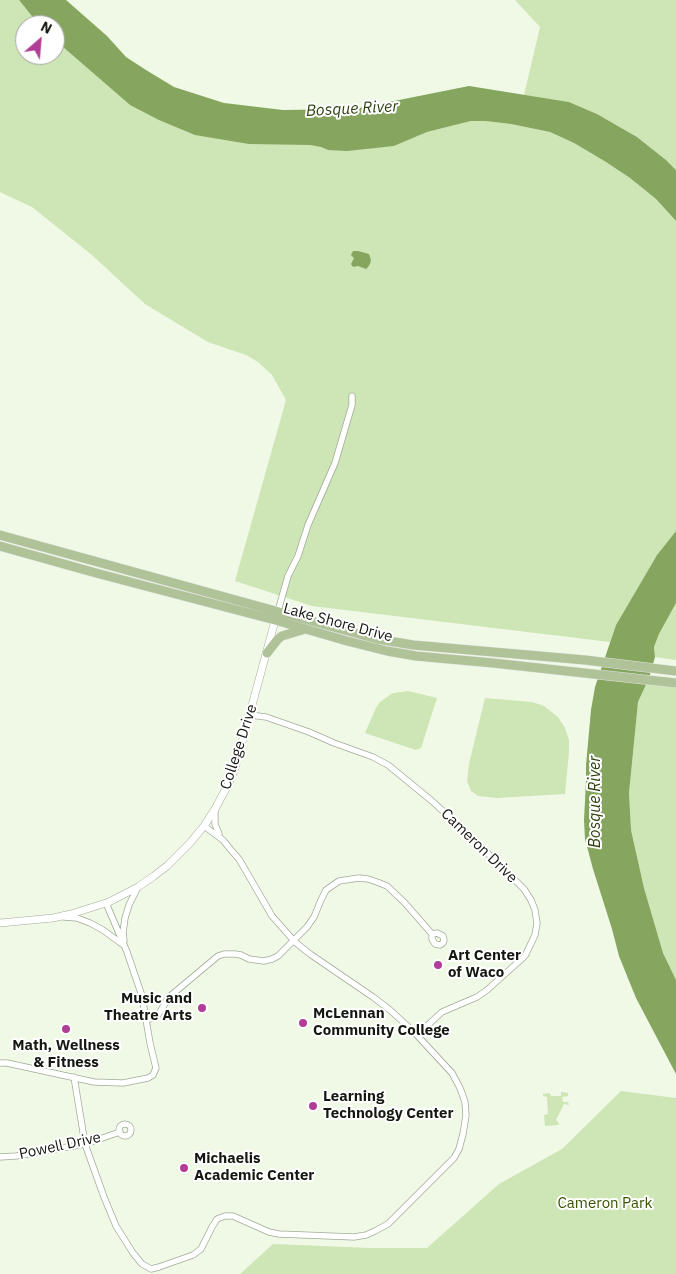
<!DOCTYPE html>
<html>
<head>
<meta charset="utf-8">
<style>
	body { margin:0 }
	#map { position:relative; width:676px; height:1274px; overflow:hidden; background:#eff9e5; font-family:"IBM Plex Sans",sans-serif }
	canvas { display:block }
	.north { position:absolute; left:15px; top:15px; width:50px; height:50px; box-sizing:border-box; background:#fff; border:1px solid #a1a3a0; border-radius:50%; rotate:27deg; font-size:14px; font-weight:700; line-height:20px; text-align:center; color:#151811 }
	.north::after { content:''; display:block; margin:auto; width:18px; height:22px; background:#b13d96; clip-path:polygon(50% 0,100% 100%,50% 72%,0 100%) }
</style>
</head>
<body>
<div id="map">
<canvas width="676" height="1274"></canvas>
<div class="north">N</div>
</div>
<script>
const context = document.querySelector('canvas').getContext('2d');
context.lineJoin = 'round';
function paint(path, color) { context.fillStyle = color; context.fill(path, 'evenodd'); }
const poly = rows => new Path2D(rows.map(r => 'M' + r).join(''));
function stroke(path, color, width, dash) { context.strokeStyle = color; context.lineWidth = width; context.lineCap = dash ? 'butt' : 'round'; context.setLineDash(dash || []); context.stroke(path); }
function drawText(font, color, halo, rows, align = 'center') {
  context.font = font + ' "IBM Plex Sans",sans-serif'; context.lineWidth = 4; context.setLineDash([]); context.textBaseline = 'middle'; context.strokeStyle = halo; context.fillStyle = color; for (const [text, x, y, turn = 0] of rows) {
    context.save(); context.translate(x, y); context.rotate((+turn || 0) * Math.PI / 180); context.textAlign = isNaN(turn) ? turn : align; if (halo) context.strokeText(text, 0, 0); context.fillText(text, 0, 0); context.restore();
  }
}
paint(poly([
	[0,0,19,0,39,25,25,25,25,55,55,55,55,40,130,105,321,147,328,150,394,146,427,132,471,121,485,121,511,124,550,132,574,143,606,162,630,178,656,199,676,221,676,531,657,555,616,625,610,642,312,606,235,581,286,400,272,375,258,362,246,355,208,342,145,304,92,255,32,207,0,192],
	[515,0,676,0,676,170,666,160,637,137,597,114,569,102,524,95,540,27],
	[676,603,676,660,655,657,654,647,659,634],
	[649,678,676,688,676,980,663,953,644,888,631,830,629,793,638,702],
	[408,691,437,698,421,748,416,750,365,733,376,708,380,702,393,693],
	[485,698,532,702,544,706,558,717,565,728,569,740,569,752,565,794,497,798,478,796,471,791,467,781,469,764],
	[621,1091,676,1098,676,1274,240,1274,273,1244,370,1248,427,1248,499,1184,562,1149],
	[561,1092,568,1093,568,1096,562,1097,563,1102,568,1102,569,1105,564,1104,556,1120,559,1123,558,1125,545,1126,544,1115,548,1114,547,1097,543,1096,543,1094,550,1093,551,1096,561,1096]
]), '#cee5b5');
paint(poly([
	[19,0,66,0,107,36,126,57,146,70,174,87,224,103,283,110,354,109,469,86,569,102,597,114,637,137,666,160,676,170,676,221,656,199,630,178,606,162,574,143,550,132,511,124,485,121,471,121,427,132,394,146,347,151,328,150,321,147,310,145,249,144,195,135,159,120,130,105,55,40,55,25,39,25],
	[353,251,358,251,369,254,371,260,370,264,368,267,366,269,358,266,353,267,351,264,354,258,351,255],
	[676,531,676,603,659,634,654,647,655,657,649,678,638,702,629,793,631,830,644,888,663,953,676,980,676,1074,636,998,619,956,612,929,593,869,585,839,584,820,586,781,586,765,591,710,595,687,616,625,657,555]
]), '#86a55f');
const minor = poly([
	[278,611,288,576,298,556,308,525,335,463,352,405,352,396],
	[250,715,266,717,309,732,334,743,373,757,388,765,432,801,470,836,524,889,531,900,535,910,537,923,535,935,525,956,487,990,477,997,442,1012,417,1035],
	[215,809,215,824,219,834],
	[64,917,77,918,90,923,103,930,122,944],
	[124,941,123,932,125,918,129,905,138,887],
	[146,1019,150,1019,158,1015,169,997,218,956,224,954,235,954,241,955,249,959,264,961,272,959,278,956,307,927,314,917,321,900,326,890,339,881,359,878,368,879,377,882,387,886,404,902,432,934,432,939,435,944,440,945,443,943,444,940,443,936,437,933,432,934],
	[0,1063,7,1063,94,1082,123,1083,148,1078,153,1075,156,1068,150,1043,142,996,127,952,106,903],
	[74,1077,85,1144,104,1197,116,1226,133,1253,142,1264,151,1269,159,1267,193,1255,201,1249,212,1227,217,1219,225,1216,233,1216,269,1232,279,1234,354,1237,366,1235,375,1231,388,1224,454,1158,459,1149,463,1134,466,1115,465,1102,460,1088,452,1073,414,1032,390,1010,373,997,310,954,295,942,272,916,239,859,231,850,223,840,204,826],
	'119 1130a6 6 0 1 1 12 0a6 6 0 1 1-12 0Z',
	[0,1157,16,1156,85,1144,120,1132]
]);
const tertiary = poly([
	[0,923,53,918,71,914,109,902,138,887,154,876,167,866,190,843,204,826,215,809,229,783,235,768,276,617]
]);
const primary = poly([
	[0,535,377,639,413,645,585,660,676,671],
	[0,546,96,573,275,620,347,641,387,651,416,656,493,663,676,683],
	[267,653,278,639,282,636,305,629]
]);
stroke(minor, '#a2ab99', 7);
stroke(tertiary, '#a2ab99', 8);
stroke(primary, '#e3e3e2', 10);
stroke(minor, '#fff', 5.5);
stroke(tertiary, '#fff', 7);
stroke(primary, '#b0c398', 9);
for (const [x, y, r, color] of [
	[438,965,5,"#b13d96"],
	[202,1008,5,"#b13d96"],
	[303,1023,5,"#b13d96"],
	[66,1029,5,"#b13d96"],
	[313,1106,5,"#b13d96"],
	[184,1168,5,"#b13d96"]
]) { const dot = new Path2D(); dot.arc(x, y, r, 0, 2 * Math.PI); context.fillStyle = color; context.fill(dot); stroke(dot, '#fff', 2); }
drawText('15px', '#151811', '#fff', [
	["Lake Shore Drive",338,623,15],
	["College Drive",239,747,-72],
	["Cameron Drive",479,846,44],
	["Powell Drive",60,1146,-12]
]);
drawText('bold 15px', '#151811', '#fff', [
	["Art Center",448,956],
	["of Waco",448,973],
	["Music and",192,999,"right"],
	["Theatre Arts",192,1016,"right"],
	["McLennan",313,1014],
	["Community College",313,1031],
	["Math, Wellness",66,1046,"center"],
	["& Fitness",66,1063,"center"],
	["Learning",323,1097],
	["Technology Center",323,1114],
	["Michaelis",194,1159],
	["Academic Center",194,1176]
], 'left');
drawText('15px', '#375301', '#fff', [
	["Cameron Park",605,1204]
]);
drawText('italic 16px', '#2c400c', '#fff', [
	["Bosque River",352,109,-3],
	["Bosque River",595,802,-90]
]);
</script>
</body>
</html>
